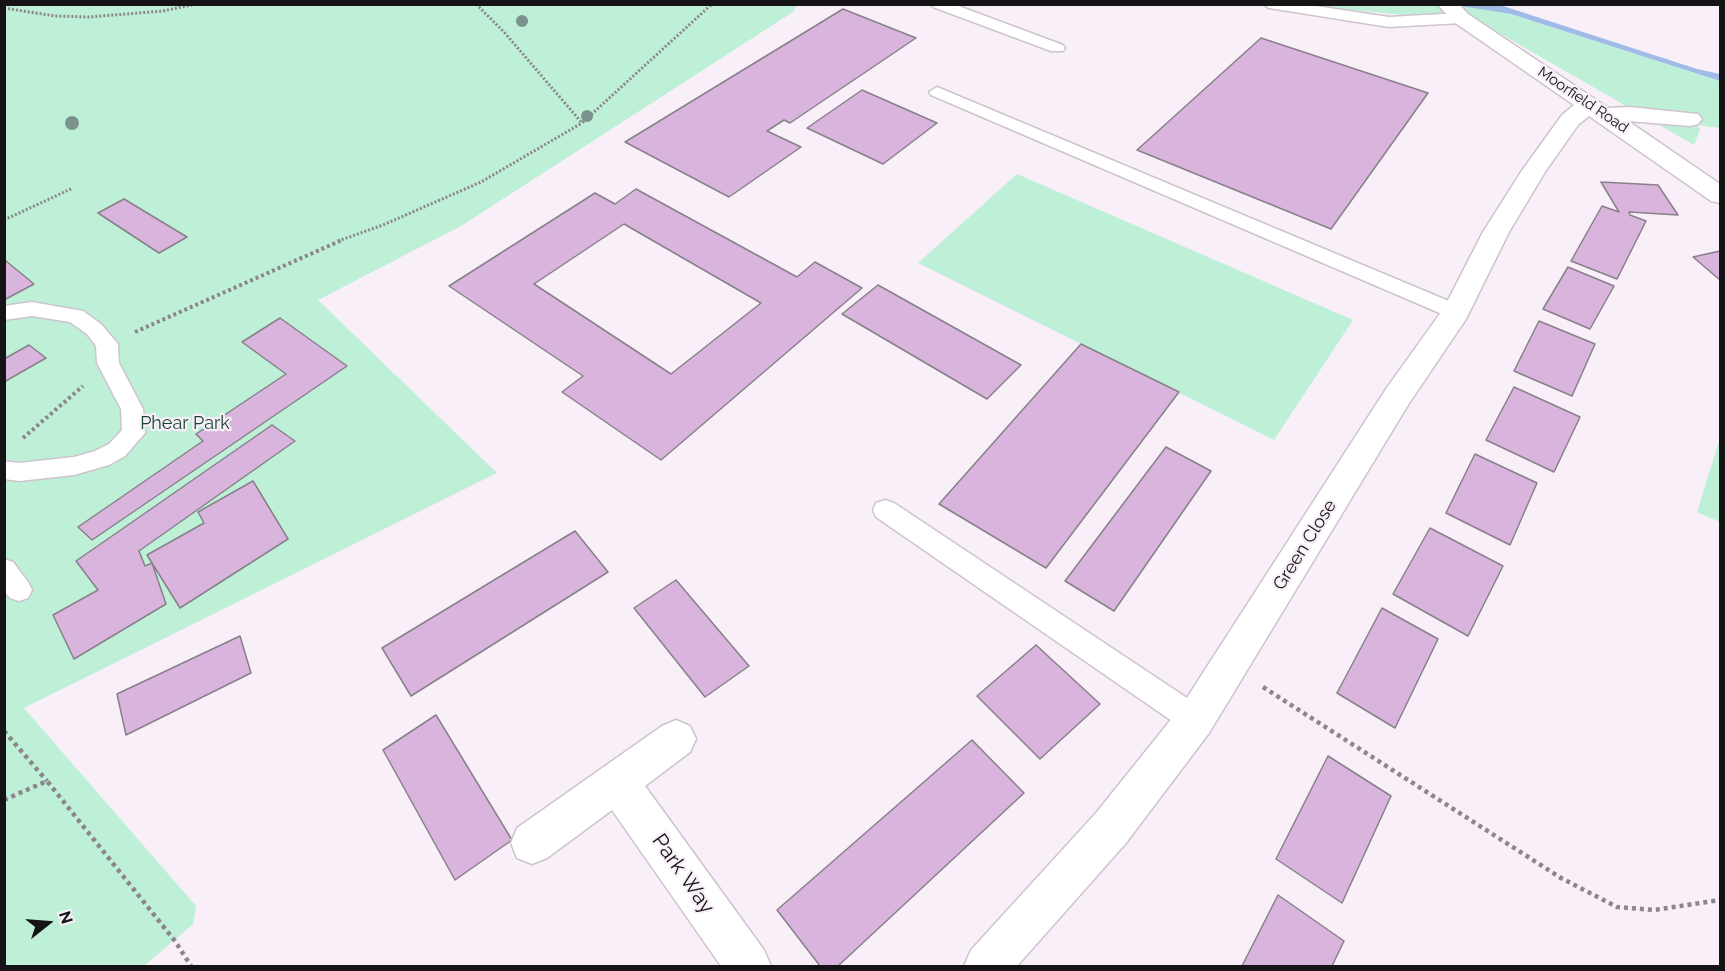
<!DOCTYPE html>
<html>
<head>
<meta charset="utf-8">
<style>
	body { margin:0 }
	#map { position:relative; width:1725px; height:971px; overflow:hidden; background:#f8eff9; font-family:Raleway,sans-serif }
	canvas { display:block }
	.frame { position:absolute; inset:0; border:6px solid #161316; pointer-events:none }
	.north { position:absolute; left:18px; top:893px; width:60px; height:60px; -webkit-text-stroke:4px #f8eff9; paint-order:stroke; rotate:73deg; font-size:16px; font-weight:700; line-height:24px; text-align:center; color:#161316 }
	.north::after { content:''; display:block; margin:auto; width:21px; height:27px; background:#161316; clip-path:polygon(50% 0,100% 100%,50% 72%,0 100%) }
</style>
</head>
<body>
<div id="map">
<canvas width="1725" height="971"></canvas>
<div class="frame"></div>
<div class="north">N</div>
</div>
<script>
const context = document.querySelector('canvas').getContext('2d');
context.lineJoin = 'round';
function paint(path, color) { context.fillStyle = color; context.fill(path, 'evenodd'); }
const poly = rows => new Path2D(rows.map(r => 'M' + r).join(''));
function stroke(path, color, width, dash) { context.strokeStyle = color; context.lineWidth = width; context.lineCap = dash ? 'butt' : 'round'; context.setLineDash(dash || []); context.stroke(path); }
function drawText(font, color, halo, rows, align = 'center') {
  context.font = font + ' Raleway,sans-serif'; context.lineWidth = 4.5; context.setLineDash([]); context.textBaseline = 'middle'; context.strokeStyle = halo; context.fillStyle = color; for (const [text, x, y, turn = 0] of rows) {
    context.save(); context.translate(x, y); context.rotate((+turn || 0) * Math.PI / 180); context.textAlign = isNaN(turn) ? turn : align; if (halo) context.strokeText(text, 0, 0); context.fillText(text, 0, 0); context.restore();
  }
}
paint(poly([
	[1454,4,1511,14,1720,81,1720,128,1697,125,1700,130,1694,145,1473,18,1435,18,1301,5],
	[5,5,797,5,793,12,461,226,318,300,497,473,24,708,196,906,193,924,144,966,5,966],
	[1017,174,1353,320,1274,440,918,263],
	[1720,438,1720,522,1697,512]
]), '#bdf0d7');
paint(poly([
	[1454,5,1500,5,1697,69,1720,74,1720,81,1511,14]
]), '#a1bbe7');
const building = poly([
	[843,9,916,38,790,123,784,120,767,131,801,147,729,197,625,142,843,9],
	[1261,38,1428,93,1331,229,1137,150,1261,38],
	[862,90,937,123,883,164,807,128,862,90],
	[1601,182,1658,185,1678,215,1629,212,1630,215,1646,221,1617,279,1571,261,1602,206,1619,212,1601,182],
	[636,189,797,277,815,262,862,288,661,460,562,392,583,376,449,286,595,193,615,204,636,189],
	[624,224,761,303,671,374,534,284,624,224],
	[124,199,187,237,159,253,98,213,124,199],
	[1720,251,1720,280,1693,257,1720,251],
	[6,261,34,284,4,300,4,262,6,261],
	[1568,267,1614,286,1590,329,1543,309,1568,267],
	[878,285,1021,365,987,399,842,314,878,285],
	[280,318,347,366,92,540,78,527,203,441,196,434,286,374,242,342,280,318],
	[1539,321,1595,344,1572,396,1514,371,1539,321],
	[1081,344,1179,392,1046,568,939,504,1081,344],
	[29,345,46,358,4,382,4,359,29,345],
	[1514,387,1580,417,1554,472,1486,440,1514,387],
	[272,425,295,441,139,551,145,566,152,563,166,604,74,659,53,615,98,590,76,561,272,425],
	[1166,447,1211,471,1114,611,1065,581,1166,447],
	[1475,454,1537,483,1510,545,1446,513,1475,454],
	[253,481,288,539,180,608,147,555,204,523,198,512,253,481],
	[1430,528,1503,566,1468,636,1393,594,1430,528],
	[575,531,608,572,411,696,382,648,575,531],
	[676,580,749,666,705,697,634,608,676,580],
	[1382,608,1438,639,1395,728,1337,693,1382,608],
	[240,636,251,673,126,735,117,694,240,636],
	[1036,645,1100,704,1040,759,977,696,1036,645],
	[436,715,512,840,455,880,383,750,436,715],
	[972,740,1024,793,838,966,820,966,777,910,972,740],
	[1328,756,1391,796,1342,903,1276,859,1328,756],
	[1278,895,1344,941,1332,966,1242,966,1278,895]
]);
paint(building, '#d9b5de');
stroke(building, '#888089', 1.5);
const service = poly([
	[931,4,953,4,1063,45,1065,48,1063,51,1051,51,933,7,931,4],
	[1262,4,1302,4,1389,17,1461,13,1469,18,1461,23,1389,27,1269,8,1262,4],
	[937,87,1463,307,1466,312,1463,317,1456,319,1449,317,931,95,929,92,937,87],
	[32,302,83,311,101,324,118,344,119,363,143,409,145,433,125,456,109,465,74,475,19,481,4,479,4,461,19,463,74,457,95,451,109,444,122,430,121,409,97,363,96,346,87,334,70,322,32,316,4,320,4,306,32,302],
	[885,500,894,503,1205,710,1209,720,1205,730,1195,733,1185,730,876,517,873,510,876,503,885,500],
	[4,559,13,562,28,582,32,590,28,598,19,601,10,598,4,591,4,559]
]);
const minor = poly([
	[1437,4,1459,4,1468,14,1608,108,1629,107,1698,114,1702,119,1698,124,1690,126,1628,121,1720,184,1720,203,1711,201,1589,116,1578,125,1545,172,1509,232,1466,319,1408,405,1209,733,1126,843,1017,966,964,966,971,950,1096,813,1181,707,1386,389,1444,308,1483,232,1521,172,1562,115,1574,105,1454,22,1437,4],
	[676,720,690,726,696,739,690,752,645,786,764,950,771,966,721,966,612,810,547,858,532,864,517,858,511,843,517,828,662,726,676,720]
]);
stroke(service, '#cdc4ce', 3);
stroke(minor, '#cdc4ce', 3);
stroke(poly([
	[476,4,504,32,582,123,712,4],
	[4,8,55,16,89,17,163,11,196,4],
	[4,220,73,188],
	[338,241,383,225,481,182,582,123]
]), '#8c858c', 3, [2, 2]);
stroke(poly([
	[135,332,342,240],
	[23,438,83,386]
]), '#8c858c', 4, [3, 3]);
stroke(poly([
	[1263,687,1561,878,1617,907,1654,910,1720,900],
	[4,731,47,781],
	[4,800,47,781,175,941,191,966]
]), '#8c858c', 4.5, [4, 4]);
paint(service, '#fff');
paint(minor, '#fff');
context.fillStyle = '#7c928c';
for (const [x, y, r] of [
	[522,21,6],
	[587,116,6],
	[72,123,7]
]) { context.beginPath(); context.arc(x, y, r, 0, 2 * Math.PI); context.fill(); }
drawText('15px', '#161316', '#f8eff9', [
	["Moorfield Road",1583,100,34]
]);
drawText('18px', '#174532', '#f8eff9', [
	["Phear Park",185,424]
]);
drawText('18px', '#161316', '#f8eff9', [
	["Green Close",1305,545,-58]
]);
drawText('21px', '#161316', '#f8eff9', [
	["Park Way",683,874,55]
]);
</script>
</body>
</html>
